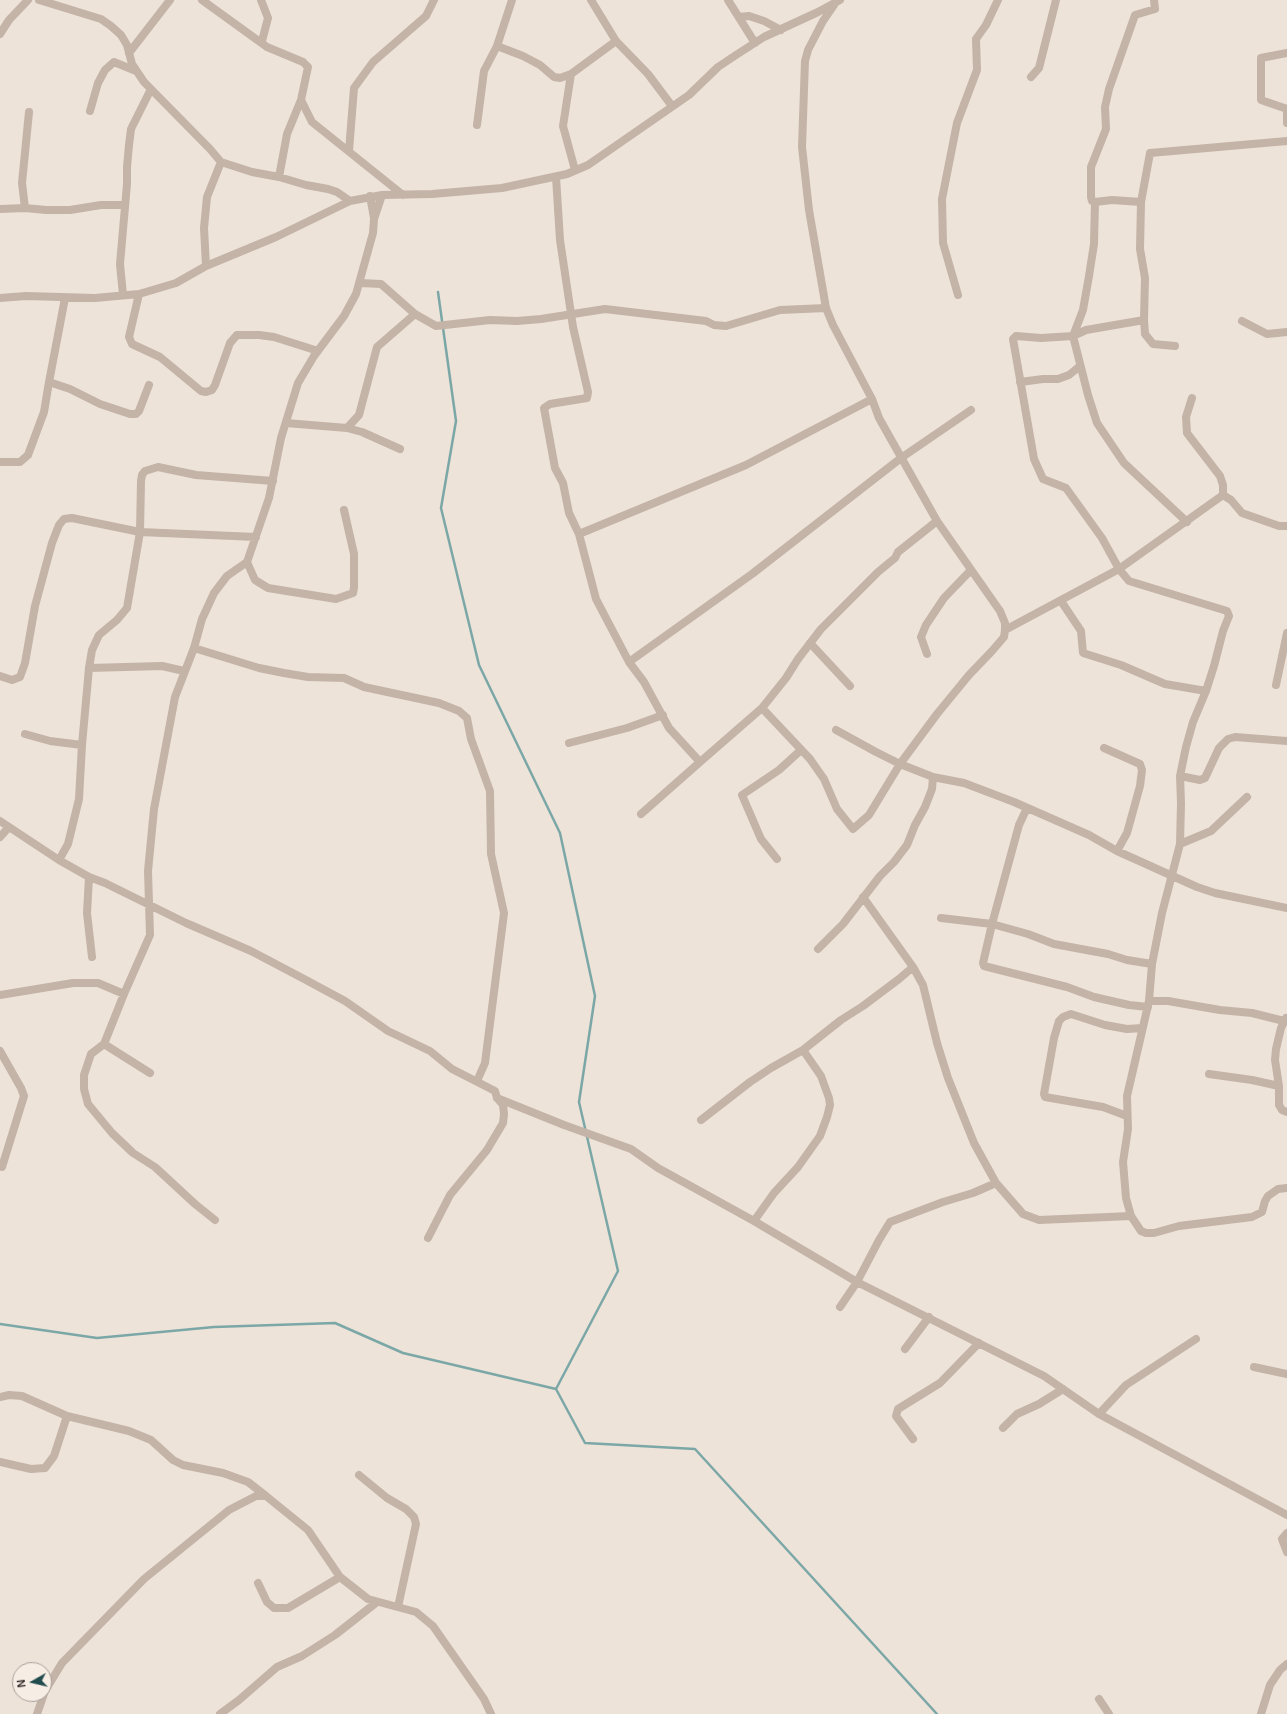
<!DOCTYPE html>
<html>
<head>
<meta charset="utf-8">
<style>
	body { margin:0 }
	#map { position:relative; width:1287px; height:1714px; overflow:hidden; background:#eee3d9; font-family:Arial,sans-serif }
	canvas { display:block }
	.north { position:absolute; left:12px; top:1662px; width:40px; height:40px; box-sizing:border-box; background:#f6ede5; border:1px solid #a79f99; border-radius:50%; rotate:262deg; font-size:11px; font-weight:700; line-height:16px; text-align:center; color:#312926 }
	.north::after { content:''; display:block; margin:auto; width:14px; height:18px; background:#214c4e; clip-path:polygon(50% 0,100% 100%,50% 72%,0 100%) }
</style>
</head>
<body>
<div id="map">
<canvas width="1287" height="1714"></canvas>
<div class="north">N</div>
</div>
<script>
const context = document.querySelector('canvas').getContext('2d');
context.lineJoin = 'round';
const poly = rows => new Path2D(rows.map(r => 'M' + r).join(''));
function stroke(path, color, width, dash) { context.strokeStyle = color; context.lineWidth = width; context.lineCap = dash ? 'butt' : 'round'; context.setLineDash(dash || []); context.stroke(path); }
stroke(poly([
	[438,292,456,421,441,508,479,665,560,833,595,996,579,1102,618,1271,556,1389],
	[0,1324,97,1338,214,1327,335,1323,403,1353,556,1389,585,1443,695,1449,937,1714]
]), '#7ba7a7', 2.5);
stroke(poly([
	[39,0,101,19,111,26,121,35,127,45,132,64,144,82,210,149,221,162,252,172,279,177,306,185,328,189,337,192,350,201],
	[202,0,267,47,303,62,308,67,301,100,312,122,403,195],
	[261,0,268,18,262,41],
	[591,0,616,41,648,74,672,106],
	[728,0,755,43],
	[1154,0,1155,9,1135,15,1109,89,1105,107,1106,129,1091,167,1091,197,1092,201,1095,202,1112,200,1141,202,1140,249,1145,278,1144,320,1145,334,1153,344,1175,346],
	[739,17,749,16,764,21,781,30],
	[0,34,9,20,28,0],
	[497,46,523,56,540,65,554,77,560,78,571,74],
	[129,53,170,0],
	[1287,53,1261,58,1261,100,1287,109],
	[1031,77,1039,68,1056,0],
	[1287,109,1287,123],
	[90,111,98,83,105,70,114,62,136,71],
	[29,112,22,183,25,208,46,210,70,210,101,205,124,205],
	[477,125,484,71,497,46,512,0],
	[349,151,354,88,373,62,426,16,434,0],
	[575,170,563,126,571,74,616,41],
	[279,177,287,134,301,100],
	[556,177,560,240,573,327,588,392,587,398,550,404,544,408,555,468,563,483,569,513,579,534],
	[370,196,374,218],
	[1095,202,1094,244,1089,276,1083,310,1073,336,1088,395,1097,423,1124,463,1187,522],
	[1141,202,1150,153,1287,141],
	[0,209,25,208],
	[206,266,204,228,207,197,221,162],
	[360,283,381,284,415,314,436,326,490,320,517,321,541,319,605,309,706,321,714,325,726,326,780,310,826,308],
	[139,294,129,337,132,344,160,357,201,391,206,392,212,390,215,385,230,343,237,335,259,335,274,337,318,351],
	[123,295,120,264,127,184,127,167,129,145,131,129,151,89],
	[958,295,943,243,942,199,957,123,977,70,976,39,986,25,998,0],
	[0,298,26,296,95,298,139,294,176,283,206,266,276,237,350,201,382,195,432,194,502,188,567,174,588,165,689,95,718,67,736,55,764,37,818,12,840,0],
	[65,298,49,382,70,389,100,404,130,414,136,414,139,411,149,385],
	[1242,321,1267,334,1287,332],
	[1020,382,1043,379,1058,379,1069,375,1080,366],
	[1192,398,1186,417,1187,433,1220,476,1223,485,1223,495],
	[872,399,746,465,579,534,596,599,629,662,644,682,669,728,700,762,762,708,786,678,798,659,821,629,878,572,895,558,898,552,937,521],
	[286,423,347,428,359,415,377,347,415,314],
	[347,428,362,432,400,449],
	[0,462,20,462,28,455,44,412,49,382],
	[247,562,255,580,268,588,336,599,353,593,354,587,354,554,344,510],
	[1061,601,1081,631,1083,653,1121,665,1165,684,1206,691],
	[1005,630,1119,569,1223,495,1231,500,1242,513,1279,526,1287,526],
	[810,643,850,686],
	[194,648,259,668,284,673,308,677,344,678,364,687,439,703,459,711,467,718,471,739,490,791,491,854,504,913,485,1063,477,1081],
	[927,654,921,637,926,625,944,598,971,570],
	[629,662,752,574,901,458,971,410],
	[89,668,92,650,99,635,117,620,127,608,140,532,141,481,142,475,145,471,158,467,196,475,273,481],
	[0,676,12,680,20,677,25,663,35,606,52,543,59,525,64,519,72,518,140,532,256,537],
	[1276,685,1287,633],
	[762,708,810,759,824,779,837,809,853,829,869,815,900,764,937,714,969,675,992,651,1004,637,1005,630,1005,623,1000,611,937,521,879,418,872,399,833,325,826,308,809,210,802,147,805,61,808,50,823,21,834,5],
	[836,730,876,752,900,764,933,777,964,783,1014,802,1089,835,1117,851,1197,887,1215,893,1287,908],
	[25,734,50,741,82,745,89,668,162,666,184,671],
	[569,743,627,728,663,715],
	[1104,748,1140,764,1142,770,1140,786,1127,833,1117,851],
	[1180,776,1200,780,1205,778,1219,748,1228,739,1235,737,1287,741],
	[1027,808,1019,825,992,924,1028,934,1054,944,1108,954,1127,960,1152,964],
	[641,814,700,762],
	[0,821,59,860,89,877,105,883,186,923,251,951,306,980,345,1001,388,1031,430,1051,452,1069,495,1091,497,1098,503,1105,504,1114,503,1123,487,1150,450,1195,428,1238],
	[0,837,9,827],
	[1180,844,1211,831,1247,797],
	[777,859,761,839,742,795,779,770,801,750],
	[59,860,68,844,79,799,82,745],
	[89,877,87,913,92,957],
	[863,897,913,967],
	[941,918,992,924,983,963,984,966,1067,987,1094,997,1129,1005,1148,1007],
	[818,949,843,924,880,876,894,862,907,845,915,825,925,807,932,789,933,777],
	[0,995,73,983,98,983,124,994],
	[1149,1001,1168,1001,1220,1010,1252,1013,1284,1021],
	[104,1044,150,1073],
	[0,1051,21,1088,24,1096,2,1167],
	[1209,1074,1252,1080,1279,1086,1279,1105,1282,1110,1287,1112],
	[1279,1086,1275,1060,1276,1049,1281,1028,1286,1018],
	[497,1098,564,1125,631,1149,658,1168,754,1221,857,1282,1044,1376,1099,1414,1287,1515],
	[1127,1116,1103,1107,1045,1097,1044,1094,1054,1038,1059,1021,1063,1017,1071,1014,1105,1025,1127,1029,1142,1028],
	[701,1120,750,1082,771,1068,803,1050,841,1020,863,1006,899,979,913,967,923,985,937,1043,948,1078,974,1143,996,1183,973,1193,943,1202,890,1222,879,1240,857,1282,840,1307],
	[996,1183,1023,1214,1039,1220,1131,1216,1126,1198,1123,1162,1128,1129,1127,1096,1149,1001,1152,964,1162,913,1180,844,1181,803,1180,776,1186,747,1193,722,1206,691,1214,666,1223,631,1229,616,1227,611,1129,581,1119,569,1102,538,1066,488,1043,479,1034,459,1013,339,1016,336,1041,338,1073,336,1086,330,1144,320],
	[1131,1216,1141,1231,1146,1233,1154,1233,1179,1226,1252,1217,1262,1212,1265,1201,1268,1196,1278,1189,1287,1188],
	[215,1220,195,1204,155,1167,133,1153,112,1133,88,1104,84,1089,84,1075,91,1054,104,1044,124,994,150,935,148,871,154,809,175,697,194,648,202,619,214,593,227,576,247,562,269,498,281,438,298,383,314,356,344,316,356,294,373,233,374,219,382,195],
	[754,1221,774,1193,798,1167,820,1136,827,1117,830,1105,829,1098,821,1076,803,1050],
	[905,1349,929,1317],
	[1254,1367,1287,1374],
	[0,1397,9,1395,22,1396,67,1416,129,1431,151,1440,173,1460,183,1465,223,1473,248,1482,266,1496],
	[1099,1414,1126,1385,1196,1339],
	[1003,1428,1017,1414,1039,1404,1063,1389],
	[913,1439,896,1416,898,1409,940,1383,979,1343],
	[0,1462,31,1469,45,1468,54,1456,67,1416],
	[359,1475,387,1498,406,1509,414,1517,416,1524,398,1607],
	[1287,1533,1282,1539,1287,1552],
	[258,1583,267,1602,274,1608,288,1608,340,1577],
	[1099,1699,1109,1714],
	[37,1714,45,1691,62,1663,144,1579,229,1510,256,1496,266,1496,308,1530,340,1577,368,1599,416,1612,433,1626,484,1699,491,1714],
	[220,1714,239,1700,277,1667,302,1656,335,1635,377,1602],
	[1261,1714,1270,1685,1280,1670,1287,1664]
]), '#c4b3a7', 8);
</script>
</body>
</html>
